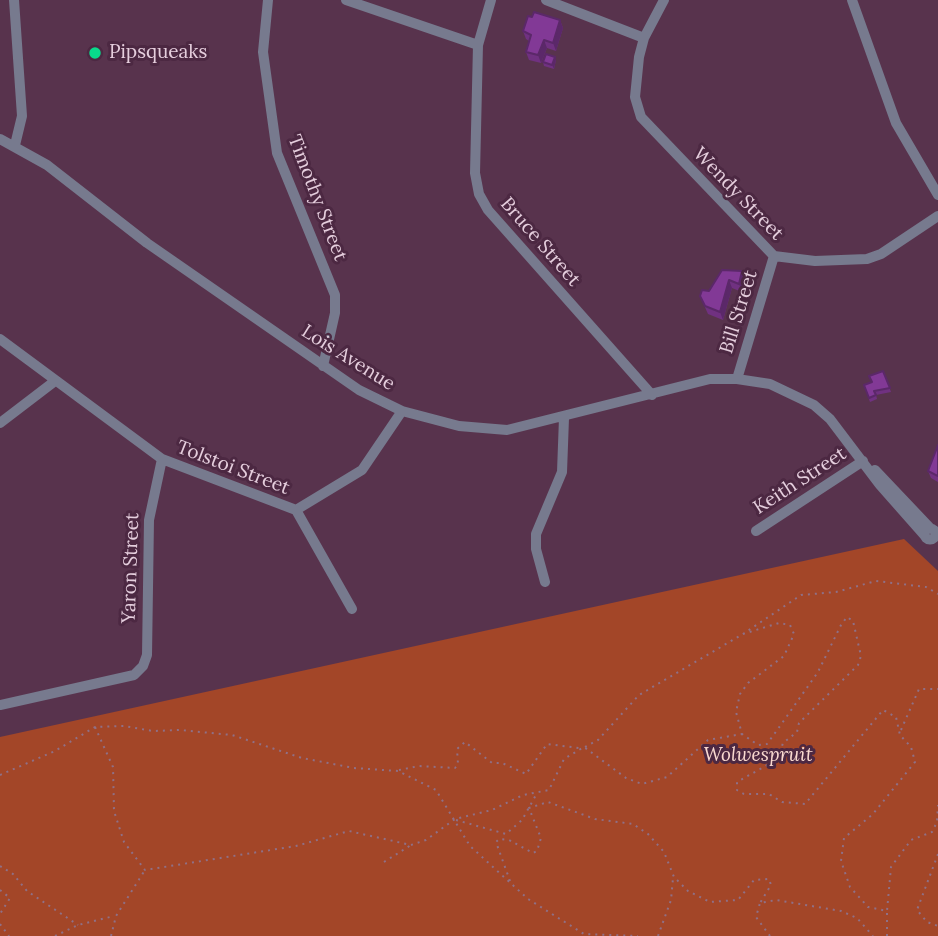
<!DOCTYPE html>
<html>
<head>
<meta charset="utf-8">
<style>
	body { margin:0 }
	canvas { display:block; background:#58334d }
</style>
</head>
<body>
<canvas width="938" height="936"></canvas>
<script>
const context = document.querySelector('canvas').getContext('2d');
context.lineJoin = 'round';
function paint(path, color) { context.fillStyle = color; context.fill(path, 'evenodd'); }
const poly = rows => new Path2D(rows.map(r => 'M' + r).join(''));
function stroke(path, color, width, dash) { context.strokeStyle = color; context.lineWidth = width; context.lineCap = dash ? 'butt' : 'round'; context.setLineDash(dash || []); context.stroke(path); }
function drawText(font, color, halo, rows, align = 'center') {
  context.font = font + ' Lora,serif'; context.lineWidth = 6; context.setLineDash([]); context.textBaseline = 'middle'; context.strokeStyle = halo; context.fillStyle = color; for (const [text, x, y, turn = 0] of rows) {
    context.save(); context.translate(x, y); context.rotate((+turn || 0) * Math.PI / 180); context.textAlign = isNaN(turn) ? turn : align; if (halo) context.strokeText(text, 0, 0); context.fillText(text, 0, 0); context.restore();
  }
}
paint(poly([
	[904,539,938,571,938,936,0,936,0,737]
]), '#a34628');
stroke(poly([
	[743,634,779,623,790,625,794,634,784,656,748,683,740,694,736,712,742,734,758,745,767,744,780,726,818,672,841,625,847,617,853,621,861,656,858,665,799,723,797,732,783,743,778,759,737,782,737,790,744,794,769,794,782,802,805,804,883,710,896,717,900,735,911,747,915,762,873,814,844,838,841,861,850,887,868,907,887,911,891,867,911,840,932,832,937,822,938,805],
	[95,727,113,767,114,811,124,842,145,870,296,846,349,831,411,845,426,840,455,819,492,810,523,795,549,790,564,759,584,747,626,778,642,784,667,777,708,740,742,734],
	[901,730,919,689,938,689],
	[585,747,598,740,639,695,743,634,801,595,836,592,876,581,926,587,938,594],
	[399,770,419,766,455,768,458,764,457,749,465,742,492,763,502,763,526,774,547,744,579,748],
	[0,775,55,751,95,727,124,726,153,731,180,730,232,735,302,758,354,768,398,771,436,790,470,846,528,899,584,934,638,936],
	[456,820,506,834,522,820,536,795],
	[938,854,917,910,927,922,938,926],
	[384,862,411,845],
	[0,866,13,874,27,891,78,925],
	[510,881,496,842,499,839,509,840,533,853,537,851,541,838,529,808,548,802,595,819,633,824,648,834,664,852,674,877,688,891,710,902,738,900,754,880,769,879,771,885,760,903],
	[0,890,10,898,0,914],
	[887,913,887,936],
	[0,924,9,936],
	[55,936,78,925,114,916],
	[111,936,116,916,145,870],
	[658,936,671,900,673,878],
	[770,936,756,917,760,903,776,900,841,911,857,918,873,936]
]), '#907086', 2, [2, 5]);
stroke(poly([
	[14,0,22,116,15,145],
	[268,0,263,52,277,153,335,295,335,313,323,366],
	[346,0,478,45],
	[491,0,478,45,475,173,479,194,488,210,652,395],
	[546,0,644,38],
	[664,0,644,38,639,57,635,97,641,117,774,256,815,261,867,259,881,254,938,216],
	[852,0,896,123,938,195],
	[0,139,47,165,147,243,359,390,402,411,459,426,507,430,710,379,737,379,770,384,814,405,830,419,880,485,925,536],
	[0,339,162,459,296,510,352,609],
	[737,379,774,256],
	[0,423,55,381],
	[875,470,930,528],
	[296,510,362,470,402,411],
	'924.5 534a5.5 5.5 0 1 1 11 0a5.5 5.5 0 1 1-11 0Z',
	[756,531,863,461],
	[545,582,536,549,536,534,562,472,564,418],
	[0,705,134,675,143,666,147,655,149,520,162,459]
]), '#777a8e', 10);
paint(poly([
	[532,17,560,20,563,28,556,51,547,48,541,63,529,60,526,52,529,41,526,39,523,31],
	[556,60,554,69,544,66,543,62],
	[742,271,745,279,742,292,732,288,723,320,708,314,700,296],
	[883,371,891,392,876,395,877,399,870,402,864,385,872,382],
	[938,445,938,482,931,478,928,471]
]), '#703181');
paint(poly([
	[560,20,563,28,556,51,553,43],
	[544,40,547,48,541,63,538,55],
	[555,57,556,60,554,69,552,65],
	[742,271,745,279,742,292,739,284],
	[729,280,732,288,723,320,720,312]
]), '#5b2869');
const building = poly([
	[534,12,560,20,553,43,544,40,538,55,526,52,531,35,523,31,528,16,532,17,534,12],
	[546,54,555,57,552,65,543,62,546,54],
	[722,270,742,271,739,284,729,280,720,312,705,306,700,296,702,290,709,291,722,270],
	[883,371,890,388,874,391,876,395,869,398,864,385,872,382,869,376,883,371],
	[938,445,938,476,928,471,938,445]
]);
paint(building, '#823996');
stroke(building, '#5b2869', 2);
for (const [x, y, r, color] of [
	[95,53,7,"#09d98b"]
]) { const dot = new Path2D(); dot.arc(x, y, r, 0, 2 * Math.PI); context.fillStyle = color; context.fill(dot); stroke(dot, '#4c2842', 2.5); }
drawText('19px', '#e5cedd', '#4c2842', [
	["Pipsqueaks",109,53]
], 'left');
drawText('19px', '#e5cedd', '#4c2842', [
	["Wendy Street",738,194,46],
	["Timothy Street",317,198,69],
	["Bruce Street",540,242,49],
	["Bill Street",739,312,-73],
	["Lois Avenue",348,358,32],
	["Tolstoi Street",233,468,21],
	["Keith Street",800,481,-33],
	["Yaron Street",131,568,-88]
]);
drawText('italic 19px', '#fadad0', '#4c2842', [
	["Wolwespruit",758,756]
]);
</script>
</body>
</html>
